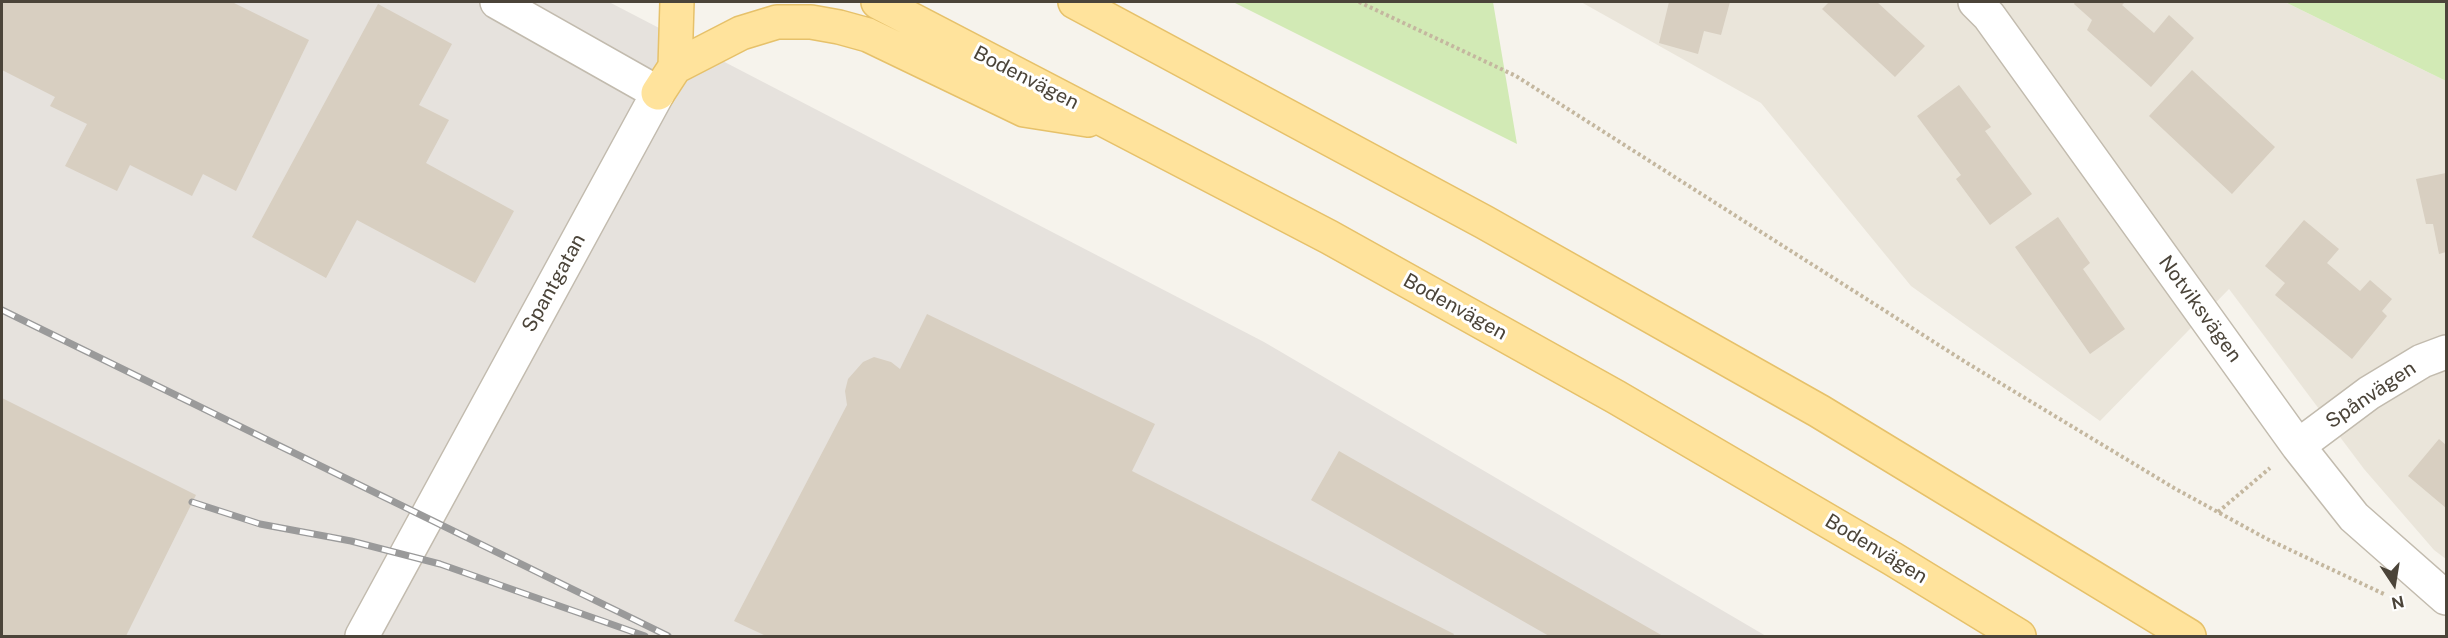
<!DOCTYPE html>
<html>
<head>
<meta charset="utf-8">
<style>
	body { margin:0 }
	#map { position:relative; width:2448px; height:638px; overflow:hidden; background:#f6f3ec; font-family:"Public Sans",sans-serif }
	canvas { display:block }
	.frame { position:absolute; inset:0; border:3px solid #4b4439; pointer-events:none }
	.north { position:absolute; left:2364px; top:554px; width:60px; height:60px; -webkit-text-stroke:4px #fff; paint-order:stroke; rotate:168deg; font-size:16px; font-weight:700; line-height:24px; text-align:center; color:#4b4439 }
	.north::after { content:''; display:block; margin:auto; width:21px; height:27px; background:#4b4439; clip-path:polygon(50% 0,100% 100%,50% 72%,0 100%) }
</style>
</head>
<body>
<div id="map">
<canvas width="2448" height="638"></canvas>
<div class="frame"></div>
<div class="north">N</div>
</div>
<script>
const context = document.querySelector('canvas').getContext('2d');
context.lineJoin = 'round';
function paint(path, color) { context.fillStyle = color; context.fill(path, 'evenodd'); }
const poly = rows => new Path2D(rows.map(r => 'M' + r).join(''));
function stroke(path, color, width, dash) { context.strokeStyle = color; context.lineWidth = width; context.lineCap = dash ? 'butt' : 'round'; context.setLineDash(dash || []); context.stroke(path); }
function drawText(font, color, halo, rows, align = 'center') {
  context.font = font + ' "Public Sans",sans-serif'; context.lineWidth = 6; context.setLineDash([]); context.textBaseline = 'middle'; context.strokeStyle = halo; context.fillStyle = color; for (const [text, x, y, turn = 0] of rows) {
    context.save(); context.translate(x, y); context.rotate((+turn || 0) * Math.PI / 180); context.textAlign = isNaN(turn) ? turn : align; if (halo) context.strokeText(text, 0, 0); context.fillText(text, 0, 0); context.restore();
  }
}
paint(poly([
	[1581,2,2285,2,2446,81,2446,559,2434,550,2364,469,2229,289,2100,421,1911,286,1761,103]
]), '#eae5da');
paint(poly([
	[2,2,609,2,1264,342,1766,636,2,636]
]), '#e6e2dd');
paint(poly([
	[1233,2,1493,2,1517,144],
	[2285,2,2446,2,2446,81]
]), '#d2eab5');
paint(poly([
	[2,2,232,2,309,40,236,191,203,174,192,196,130,165,117,191,65,166,87,124,50,106,55,97,2,70],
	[1669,2,1730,2,1721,35,1704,31,1698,54,1659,43],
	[1829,2,1877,2,1925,46,1895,77,1822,9],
	[2075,2,2125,2,2122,5,2154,33,2169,15,2194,38,2151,87,2087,30,2092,20,2074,4],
	[378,4,452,44,419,105,449,120,426,163,514,211,475,283,357,220,326,278,252,237],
	[2192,70,2275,147,2232,194,2149,116],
	[1959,85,1991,127,1985,131,2032,194,1990,225,1956,179,1961,175,1917,116],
	[2446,173,2446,252,2439,254,2433,224,2426,224,2416,179],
	[2058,217,2090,263,2083,269,2125,329,2090,354,2015,247],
	[2304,220,2339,249,2327,263,2360,291,2370,280,2392,299,2382,311,2387,316,2352,359,2275,295,2285,283,2265,266],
	[927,314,1155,424,1132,471,1454,634,1453,636,766,636,734,621,847,405,845,391,848,379,863,362,874,357,891,362,900,369],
	[2,398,196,495,126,636,2,636],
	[2439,439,2446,445,2446,508,2408,476],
	[1339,451,1663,636,1549,636,1311,500]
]), '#d8cfc1');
const minor = poly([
	[1975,2,1989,16,2298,446,2354,517,2446,598],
	[2298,446,2369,393,2422,361,2446,352],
	[362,636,658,93,497,2]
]);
const primary = poly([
	[878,2,1329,237,1616,397,1893,559,2019,636],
	[1075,2,1484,222,1819,411,2189,636],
	[675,67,741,33,777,22,811,22,839,27,868,35,1024,110,1088,120],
	[658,93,675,67,677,2]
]);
stroke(minor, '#c2bbae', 36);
stroke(primary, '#e6c16a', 36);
stroke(poly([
	[1359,2,1516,76,1967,363,2174,488,2267,539,2386,595],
	[2218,512,2270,468]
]), '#c4b79f', 4, [3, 3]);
stroke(minor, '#fff', 33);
stroke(primary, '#ffe39c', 33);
const rail = poly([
	[2,310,668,636],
	[192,502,260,524,351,541,440,564,645,636]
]);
stroke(rail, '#9a9a9a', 7);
stroke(rail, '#fff', 4.5, [14]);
drawText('20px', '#4b4439', '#fff', [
	["Bodenvägen",1026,78,27],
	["Spantgatan",554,283,-61],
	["Bodenvägen",1455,307,29],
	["Notviksvägen",2200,309,54],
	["Spånvägen",2371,395,-34],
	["Bodenvägen",1876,549,31]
]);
</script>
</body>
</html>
